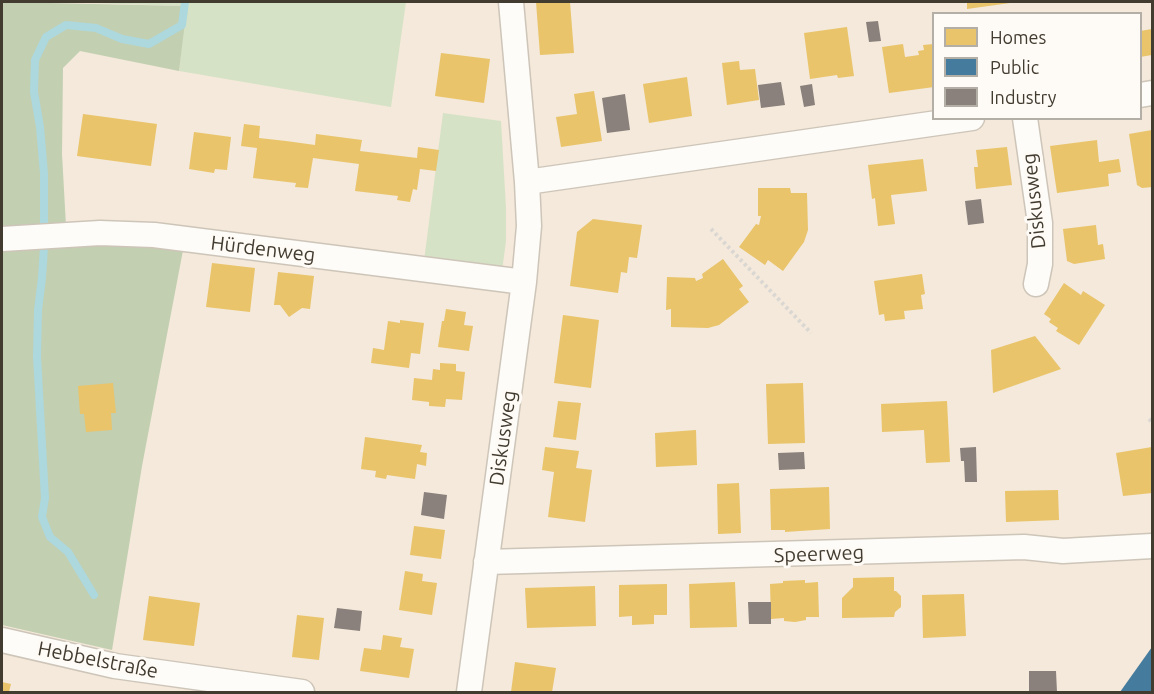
<!DOCTYPE html>
<html>
<head>
<meta charset="utf-8">
<style>
	body { margin:0 }
	#map { position:relative; width:1154px; height:694px; overflow:hidden; background:#f4e9da; font-family:Ubuntu,sans-serif }
	canvas { display:block }
	.frame { position:absolute; inset:0; border:3px solid #423b30; pointer-events:none }
	.legend { position:absolute; left:932px; top:12px; width:210px; height:108px; box-sizing:border-box; background:#fefaf5; border:2px solid #b3aea6; margin:0; padding:8px 10px; list-style:none; font-size:18px; color:#423b30 }
	.legend li { display:flex; align-items:center; gap:12px; height:30px }
	.legend b { width:30px; border:2px solid #b3aea6 }
</style>
</head>
<body>
<div id="map">
<canvas width="1154" height="694"></canvas>
<div class="frame"></div>
<ul class="legend">
<li><b style="height:16px;background:#e9c46a"></b>Homes</li>
<li><b style="height:16px;background:#457b9d"></b>Public</li>
<li><b style="height:16px;background:#8a817c"></b>Industry</li>
</ul>
</div>
<script>
const context = document.querySelector('canvas').getContext('2d');
context.lineJoin = 'round';
function paint(path, color) { context.fillStyle = color; context.fill(path, 'evenodd'); }
const poly = rows => new Path2D(rows.map(r => 'M' + r).join(''));
function stroke(path, color, width, dash) { context.strokeStyle = color; context.lineWidth = width; context.lineCap = dash ? 'butt' : 'round'; context.setLineDash(dash || []); context.stroke(path); }
function drawText(font, color, halo, rows, align = 'center') {
  context.font = font + ' Ubuntu,sans-serif'; context.lineWidth = 6; context.setLineDash([]); context.textBaseline = 'middle'; context.strokeStyle = halo; context.fillStyle = color; for (const [text, x, y, turn = 0] of rows) {
    context.save(); context.translate(x, y); context.rotate((+turn || 0) * Math.PI / 180); context.textAlign = isNaN(turn) ? turn : align; if (halo) context.strokeText(text, 0, 0); context.fillText(text, 0, 0); context.restore();
  }
}
paint(poly([
	[52,2,406,2,391,107,179,71,186,6],
	[443,113,501,121,506,208,506,241,502,271,424,261]
]), '#d6e2c5');
paint(poly([
	[2,2,187,6,179,71,80,51,63,68,62,154,66,226,2,227],
	[59,240,184,245,142,466,112,650,2,625,2,248]
]), '#c2cfb1');
paint(poly([
	[536,2,570,2,574,53,540,55],
	[967,2,1010,2,1010,3,967,9],
	[847,27,854,76,838,78,837,75,810,79,804,33],
	[1152,29,1152,55,1140,57,1140,31],
	[903,44,905,57,919,55,918,51,924,50,923,45,934,44,934,87,889,93,882,47],
	[441,53,490,59,484,103,435,96],
	[739,61,740,70,755,69,759,100,727,105,722,63],
	[687,77,692,116,649,123,643,84],
	[594,91,602,141,561,147,556,117,577,114,574,94],
	[83,114,157,124,151,166,77,156],
	[244,124,260,126,259,138,286,141,315,145,316,134,362,140,360,151,417,158,418,147,439,150,436,171,420,169,417,190,413,189,410,202,397,200,398,196,355,191,359,164,313,158,308,188,295,187,296,183,253,178,257,148,241,146],
	[1152,130,1152,187,1142,188,1137,185,1129,134],
	[194,132,231,137,227,170,215,169,214,173,189,169],
	[1097,140,1099,162,1119,159,1121,172,1108,174,1109,186,1057,193,1050,146],
	[1007,147,1012,185,976,189,974,167,978,167,976,150],
	[923,159,927,191,891,195,895,224,878,226,875,198,872,199,868,165],
	[758,188,790,188,791,193,807,193,808,230,804,242,783,271,768,260,765,265,739,247,756,224,759,225,761,216,758,216],
	[593,219,642,225,637,258,629,257,627,273,621,272,618,293,570,286,577,232],
	[1096,225,1098,245,1103,244,1105,259,1074,264,1067,261,1063,229],
	[723,259,743,286,739,289,749,302,719,325,708,328,671,327,671,309,666,310,667,277,695,278,696,281,703,278,702,274],
	[212,263,255,268,250,312,206,307],
	[278,272,314,276,310,309,302,308,289,317,280,305,274,305],
	[922,274,925,294,921,295,923,309,904,311,905,319,885,321,884,314,879,315,874,281],
	[1064,283,1081,295,1083,291,1105,305,1079,345,1056,331,1058,328,1049,322,1051,319,1044,314],
	[446,309,466,312,464,325,473,326,469,351,438,347,442,321,444,321],
	[563,315,599,320,591,388,554,383],
	[400,320,424,323,420,354,411,353,409,368,371,363,373,348,384,350,388,321,400,323],
	[1035,336,1061,369,993,393,991,350],
	[440,363,456,364,456,371,465,372,462,400,446,399,445,407,429,406,429,402,412,400,414,378,432,380,433,369,440,370],
	[113,383,116,413,111,413,112,430,86,432,84,414,80,414,78,386],
	[803,383,805,443,768,444,766,384],
	[558,401,581,403,576,440,553,437],
	[947,401,950,462,926,463,924,430,882,432,881,404],
	[696,430,697,465,656,467,655,433],
	[365,437,422,445,420,452,427,453,426,466,417,464,415,479,387,475,386,479,375,477,376,471,361,469],
	[545,447,579,451,576,468,592,470,585,522,548,517,554,472,542,470],
	[1152,447,1152,493,1123,496,1116,453],
	[739,483,741,533,718,534,717,484],
	[829,487,830,529,785,532,785,530,771,530,770,489],
	[1058,490,1059,520,1006,522,1005,491],
	[414,526,445,530,441,559,410,555],
	[405,571,423,574,422,581,437,583,432,615,399,610],
	[894,577,894,591,896,591,901,596,901,607,895,612,894,617,842,618,842,598,853,587,853,578],
	[805,580,805,583,818,582,819,617,806,617,806,620,795,622,784,621,784,618,771,619,770,584,783,583,783,581],
	[735,582,737,627,690,628,689,584],
	[667,584,667,615,654,615,654,624,632,625,632,616,619,617,619,585],
	[595,586,596,626,527,628,525,588],
	[964,594,966,636,923,638,922,595],
	[149,596,200,603,194,646,143,640],
	[297,615,324,618,319,660,292,657],
	[383,635,402,638,400,647,414,649,409,678,360,671,364,648,381,650],
	[515,662,556,668,552,692,511,692],
	[2,682,11,684,9,692,2,692]
]), '#e9c46a');
paint(poly([
	[1152,647,1152,692,1120,692]
]), '#457b9d');
paint(poly([
	[878,21,881,41,869,42,866,22],
	[781,82,785,105,761,108,758,85],
	[812,84,815,105,804,107,800,86],
	[625,94,630,130,607,133,602,98],
	[981,199,984,223,968,225,965,201],
	[976,447,977,482,965,482,964,461,961,461,960,448],
	[804,452,805,469,779,470,778,453],
	[424,492,447,495,444,519,421,515],
	[748,602,771,602,771,624,749,624],
	[337,608,362,611,360,631,334,628],
	[1029,671,1056,671,1057,692,1029,692]
]), '#8a817c');
stroke(poly([
	[44,228,44,174,40,127,34,92,35,60,46,37,66,25,96,28,122,39,149,44,182,25,185,2],
	[44,247,42,278,38,310,37,357,45,498,42,517,50,537,68,552,94,595]
]), '#add8de', 8);
const street = poly([
	[1140,95,1152,93],
	[1025,118,1040,223,1040,264,1036,284],
	[527,182,972,118],
	[2,239,100,233,154,235,524,282],
	[486,562,1024,547,1063,551,1152,546],
	[2,640,115,666,302,692],
	[469,692,524,282,529,226,527,182,511,2]
]);
stroke(street, '#cec5b9', 27);
stroke(poly([
	[711,229,811,333],
	[1149,419,1152,422]
]), '#dad7d3', 4, [3, 3]);
stroke(street, '#fdfcf9', 24);
drawText('20px', '#423b30', '#fefaf5', [
	["Diskusweg",1034,201,-96],
	["Hürdenweg",263,249,7],
	["Diskusweg",503,438,-82],
	["Speerweg",819,554,-2],
	["Hebbelstraße",98,660,11]
]);
</script>
</body>
</html>
